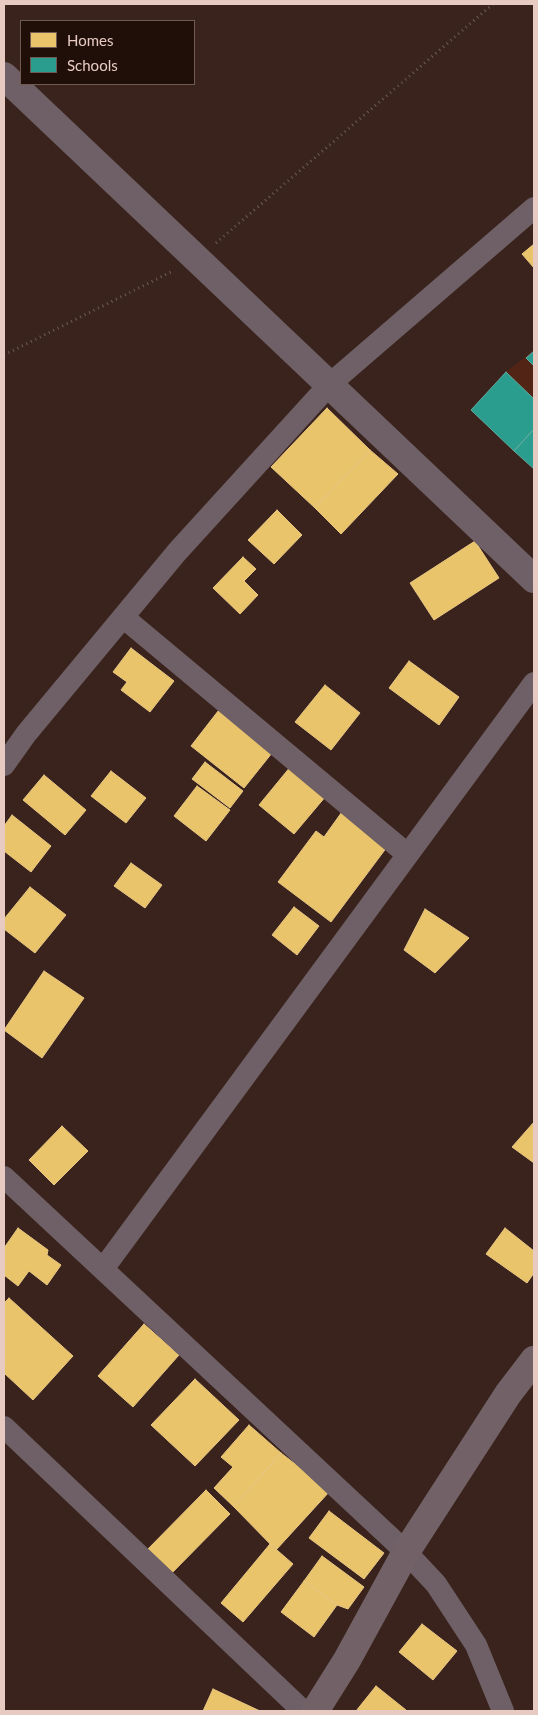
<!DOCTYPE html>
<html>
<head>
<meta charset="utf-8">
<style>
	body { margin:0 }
	#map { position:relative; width:538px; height:1715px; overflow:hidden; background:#39231c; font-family:Lato,sans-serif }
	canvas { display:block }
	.frame { position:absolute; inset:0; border:5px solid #e7cbc2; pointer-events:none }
	.legend { position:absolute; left:20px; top:20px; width:175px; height:65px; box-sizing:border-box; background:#200e08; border:1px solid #705a52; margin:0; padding:6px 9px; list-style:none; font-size:15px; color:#e7cbc2 }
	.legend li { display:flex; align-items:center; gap:10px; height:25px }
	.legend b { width:25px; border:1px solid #705a52 }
</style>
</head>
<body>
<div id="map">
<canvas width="538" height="1715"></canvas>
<div class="frame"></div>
<ul class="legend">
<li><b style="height:14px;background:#e9c46a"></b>Homes</li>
<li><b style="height:14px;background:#2a9d8f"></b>Schools</li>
</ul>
</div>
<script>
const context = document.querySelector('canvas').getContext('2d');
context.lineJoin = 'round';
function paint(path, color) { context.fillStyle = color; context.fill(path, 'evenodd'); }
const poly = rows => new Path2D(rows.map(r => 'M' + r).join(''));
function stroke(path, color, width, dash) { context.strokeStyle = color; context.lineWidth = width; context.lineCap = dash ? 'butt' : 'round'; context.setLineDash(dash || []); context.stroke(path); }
paint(poly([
	[534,350,534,399,506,372]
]), '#512415');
const homes = poly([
	[534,244,534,268,522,254,534,244],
	[327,408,370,450,315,508,271,467,327,408],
	[370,450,398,474,341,534,315,508,370,450],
	[277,510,302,535,274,564,248,540,277,510],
	[475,541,499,578,434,620,410,583,475,541],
	[243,557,256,569,244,581,258,595,240,614,213,588,243,557],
	[131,648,174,681,150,712,121,690,127,682,113,672,131,648],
	[409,661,459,697,439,725,389,688,409,661],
	[325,685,360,713,331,750,295,722,325,685],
	[222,706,276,748,244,788,191,746,222,706],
	[205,762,243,791,230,808,192,779,205,762],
	[291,766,326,796,294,834,259,805,291,766],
	[111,771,146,798,126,823,91,796,111,771],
	[44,775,86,810,65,835,23,800,44,775],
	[197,786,230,810,206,841,174,816,197,786],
	[344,809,390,843,331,922,278,882,316,831,324,837,344,809],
	[12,815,51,846,31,872,4,851,4,826,12,815],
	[131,863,162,885,145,908,114,886,131,863],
	[30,887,66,915,35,953,4,929,4,919,30,887],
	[294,907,319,926,297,955,272,935,294,907],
	[425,909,469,938,435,973,404,950,425,909],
	[44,971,84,998,42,1058,4,1030,44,971],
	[534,1122,534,1163,512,1147,534,1122],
	[62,1126,88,1151,54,1185,29,1160,62,1126],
	[18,1228,48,1250,47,1255,61,1265,47,1285,29,1271,18,1286,4,1275,4,1248,18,1228],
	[505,1228,534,1251,534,1273,527,1283,486,1254,505,1228],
	[9,1298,73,1356,33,1400,4,1373,4,1303,9,1298],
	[144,1324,179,1355,133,1407,98,1376,144,1324],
	[195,1379,239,1420,195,1466,151,1425,195,1379],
	[249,1425,281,1453,234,1507,214,1488,233,1467,221,1457,249,1425],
	[281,1453,330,1491,276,1550,234,1507,281,1453],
	[206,1490,230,1514,168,1577,144,1553,206,1490],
	[329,1511,384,1553,364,1579,309,1538,329,1511],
	[270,1544,293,1564,243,1622,221,1603,270,1544],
	[322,1556,364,1587,348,1609,337,1605,304,1581,322,1556],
	[304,1581,337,1605,314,1637,281,1612,304,1581],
	[422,1624,457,1651,433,1680,399,1652,422,1624],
	[376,1686,406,1710,405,1711,356,1711,376,1686],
	[213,1689,260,1711,203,1711,213,1689]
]);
paint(homes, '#e9c46a');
stroke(homes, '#e8c684', 1);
const schools = poly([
	[534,351,534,366,526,358,534,351],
	[506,372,534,399,534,429,514,451,471,410,506,372],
	[534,429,534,469,514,451,534,429]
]);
paint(schools, '#2a9d8f');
stroke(schools, '#63ab9e', 1);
stroke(poly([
	[216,243,493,4],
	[4,355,171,272]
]), '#6b5d5d', 3, [1, 4]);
stroke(poly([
	[123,617,407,854],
	[4,765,26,734,177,552,330,384,534,208],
	[4,1177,406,1552,436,1584,476,1645,503,1711],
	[103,1269,534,683],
	[4,1427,303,1711]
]), '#6e6066', 22);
stroke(poly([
	[4,76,534,579]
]), '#6e6066', 28);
stroke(poly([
	[315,1711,347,1660,406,1552,508,1394,534,1360]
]), '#726267', 28);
</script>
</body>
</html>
